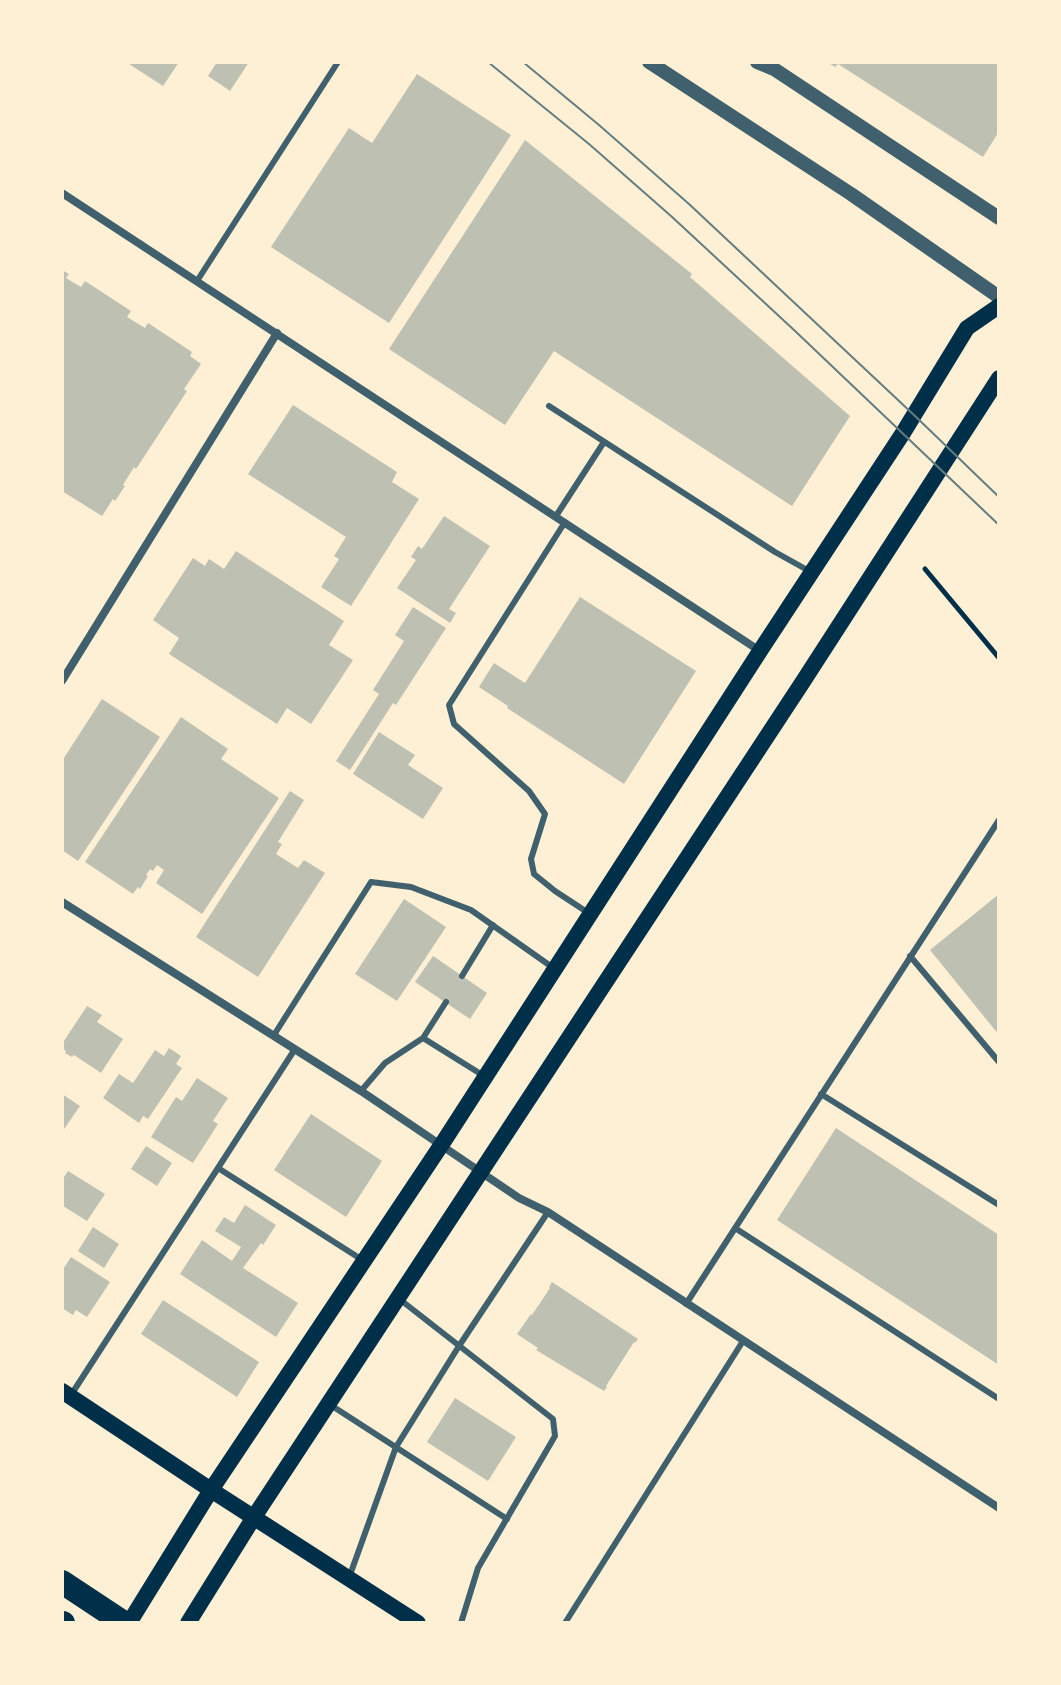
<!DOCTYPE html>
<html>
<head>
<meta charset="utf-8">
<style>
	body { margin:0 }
	#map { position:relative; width:1061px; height:1685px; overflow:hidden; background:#fdf0d5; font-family:Ubuntu,sans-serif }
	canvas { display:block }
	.frame { position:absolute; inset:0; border:64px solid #fdf0d5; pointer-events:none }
</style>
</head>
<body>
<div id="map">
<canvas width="1061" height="1685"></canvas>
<div class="frame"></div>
</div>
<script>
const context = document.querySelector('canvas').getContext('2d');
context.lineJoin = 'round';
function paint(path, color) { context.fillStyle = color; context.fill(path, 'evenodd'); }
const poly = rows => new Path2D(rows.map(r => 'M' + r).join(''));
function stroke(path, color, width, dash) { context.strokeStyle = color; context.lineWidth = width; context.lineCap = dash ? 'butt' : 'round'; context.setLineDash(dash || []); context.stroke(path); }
paint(poly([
	[126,62,179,62,163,86],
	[217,62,249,62,230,91,208,76],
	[827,62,999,62,999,134,998,133,983,157,838,64,835,67],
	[417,74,511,135,389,323,271,247,349,128,372,143],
	[525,140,692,274,690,277,850,416,792,506,554,351,505,425,389,349],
	[62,270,69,274,66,278,81,287,85,281,131,311,127,317,145,328,148,323,192,352,190,356,201,364,184,389,187,391,136,469,134,467,123,485,125,486,115,501,113,499,102,516,62,491],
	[293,405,397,472,392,482,419,499,351,606,321,587,339,559,334,556,346,537,248,474],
	[444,516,490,546,449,609,456,613,450,623,397,588,416,560,411,557,418,546,422,549],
	[236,551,344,621,329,645,353,660,311,724,287,708,277,724,169,654,179,638,153,620,193,558,205,566,209,559,224,569],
	[580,597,696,671,624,784,507,708,508,706,479,687,494,663,525,683],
	[413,607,446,628,396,705,393,703,350,770,336,761,379,694,373,690,404,641,395,635],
	[102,699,160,737,78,861,62,850,62,761],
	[181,717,228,749,221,759,279,798,202,914,156,883,164,870,157,865,153,871,150,869,146,875,148,876,140,889,138,887,133,894,85,862],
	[379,732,415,755,408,765,443,788,423,819,353,774],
	[290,791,304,800,278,842,282,844,276,854,298,868,304,860,325,873,258,977,196,937],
	[999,894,999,1035,930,950],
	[404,899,446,927,397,1001,355,974],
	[433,956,487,993,470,1019,415,982],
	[87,1006,102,1015,97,1022,123,1039,101,1073,74,1055,72,1057,65,1053,66,1051,62,1048,62,1044],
	[169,1048,181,1056,176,1064,182,1068,148,1119,143,1116,139,1123,103,1098,119,1074,133,1083,155,1050,164,1056],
	[197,1078,228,1098,213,1121,218,1124,193,1163,151,1137,176,1097,182,1101],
	[62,1094,80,1106,62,1132],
	[311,1114,382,1161,346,1217,274,1170],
	[836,1128,999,1235,999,1365,777,1220],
	[146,1146,172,1163,157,1186,131,1169],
	[68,1171,105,1194,87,1221,63,1206,64,1203,62,1202,62,1180],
	[245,1205,276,1225,263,1245,261,1243,243,1268,298,1303,276,1337,180,1274,202,1240,232,1261,241,1247,215,1231,224,1217,234,1223],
	[93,1227,119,1244,104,1268,78,1251],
	[71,1257,110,1282,87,1317,76,1310,73,1315,62,1308,62,1271],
	[552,1282,638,1339,635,1343,634,1342,606,1386,607,1387,604,1391,536,1350,538,1348,517,1334,531,1314,532,1315,550,1288,549,1287],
	[163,1300,259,1362,237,1397,141,1334],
	[455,1398,516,1437,488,1481,427,1442]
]), '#bec0b2');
stroke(poly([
	[925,569,999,658]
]), '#003049', 5);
stroke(poly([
	[197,281,338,62],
	[549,406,775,552,811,572],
	[556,516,604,442],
	[565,522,449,705,454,724,529,791,545,814,531,859,534,874,555,891,590,914],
	[910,956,999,1062],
	[462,976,493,925],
	[274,1035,371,882,411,887,471,910,552,967],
	[423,1038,484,1076],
	[361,1091,385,1063,423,1038,446,1002],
	[821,1094,999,1205],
	[218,1168,364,1261],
	[735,1228,999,1399],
	[398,1298,553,1419,555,1436,478,1568,461,1623],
	[686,1304,999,820],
	[71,1395,295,1049],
	[329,1404,507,1519],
	[350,1575,396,1447,459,1346,548,1212],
	[565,1623,743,1341]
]), '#3f606c', 6);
stroke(poly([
	[62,193,760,651],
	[62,681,277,333],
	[62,902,361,1091,519,1198,548,1212,999,1508]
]), '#3f606c', 8);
stroke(poly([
	[649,62,851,194,999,297],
	[757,62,774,69,999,218]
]), '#3f606c', 14);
stroke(poly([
	[62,1391,211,1490,418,1623],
	[129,1623,211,1490,442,1144,760,651,903,433,967,328,999,306],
	[188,1623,254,1517,804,680,999,378]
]), '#003049', 16);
stroke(poly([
	[62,1582,124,1623],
	[62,1623,63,1623]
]), '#003049', 24);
stroke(poly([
	[488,62,589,144,671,216,794,330,999,525],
	[523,62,599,125,689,204,914,415,999,497]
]), '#657d81', 2);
</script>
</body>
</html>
